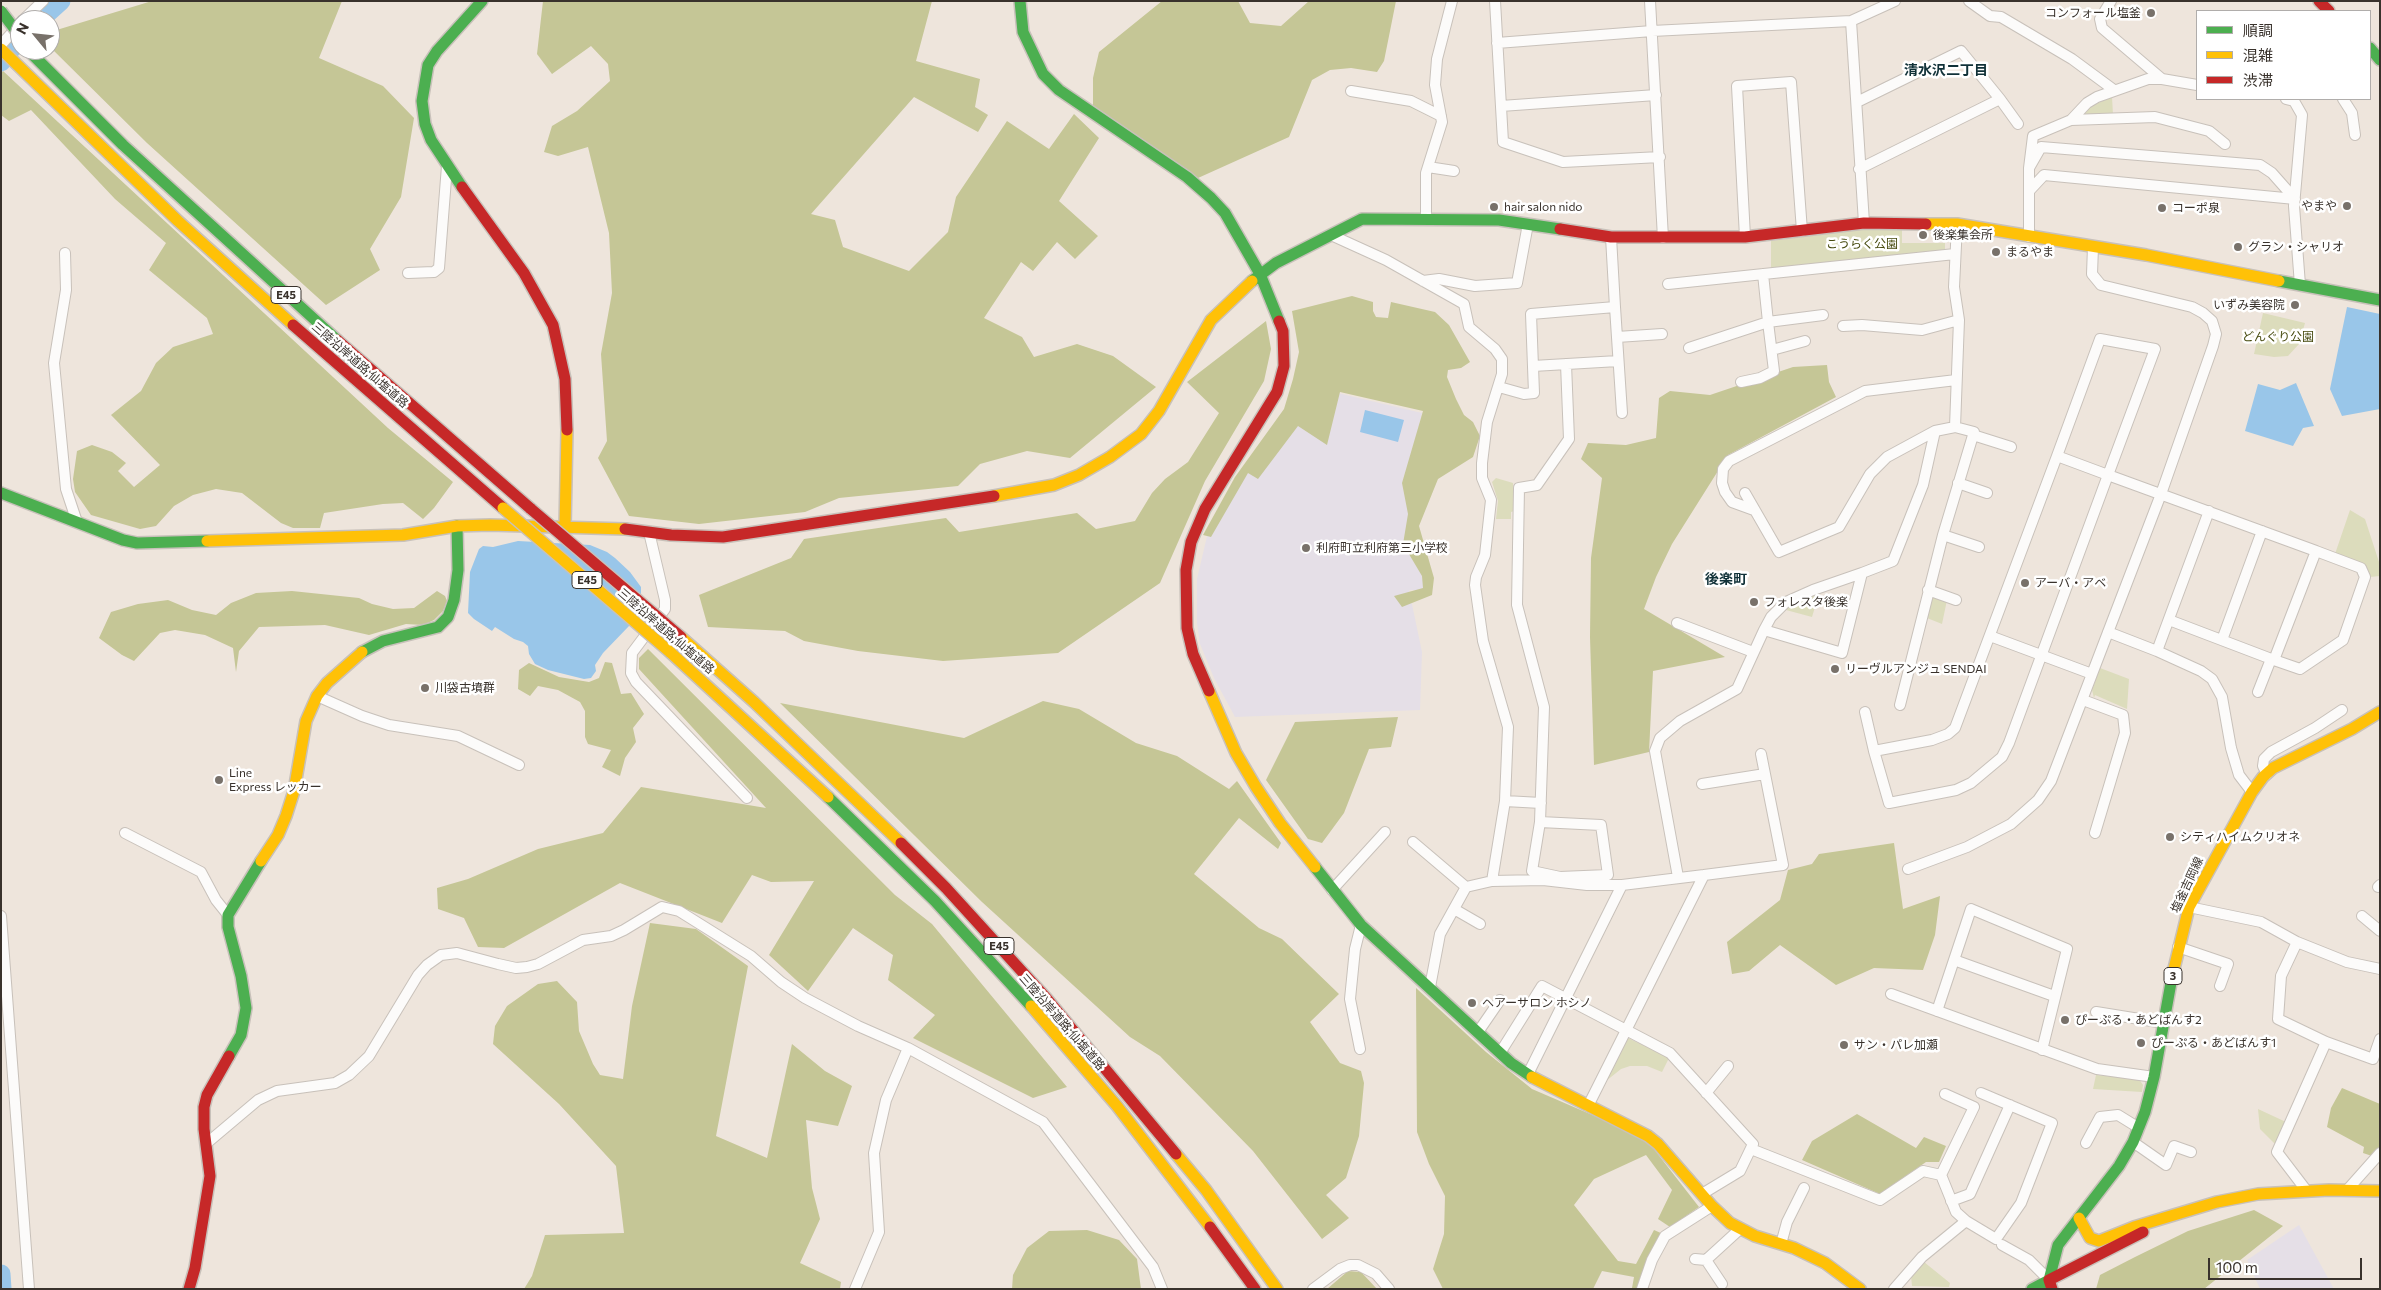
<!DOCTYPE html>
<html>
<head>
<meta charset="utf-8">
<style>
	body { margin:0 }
	#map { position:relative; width:2381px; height:1290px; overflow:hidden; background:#eee5dc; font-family:Commissioner,"Noto Sans JP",sans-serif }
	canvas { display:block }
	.frame { position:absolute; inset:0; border:2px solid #39322c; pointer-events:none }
	.legend { position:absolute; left:2196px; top:10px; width:175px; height:90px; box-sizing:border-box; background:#fff; border:1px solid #b0adab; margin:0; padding:6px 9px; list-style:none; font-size:15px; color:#39322c }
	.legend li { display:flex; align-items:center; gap:10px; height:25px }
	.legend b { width:25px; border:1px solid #b0adab }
	.north { position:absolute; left:10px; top:10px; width:50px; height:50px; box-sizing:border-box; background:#fff; border:1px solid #b0adab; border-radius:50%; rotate:298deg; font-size:14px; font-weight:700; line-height:20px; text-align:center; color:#39322c }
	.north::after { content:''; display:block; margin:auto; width:18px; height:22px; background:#78716a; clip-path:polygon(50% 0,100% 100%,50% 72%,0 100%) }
	.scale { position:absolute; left:2208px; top:1258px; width:154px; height:22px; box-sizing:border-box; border:2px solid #39322c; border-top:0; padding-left:6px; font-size:15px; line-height:18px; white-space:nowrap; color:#39322c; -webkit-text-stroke:4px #fff; paint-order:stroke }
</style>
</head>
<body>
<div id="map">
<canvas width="2381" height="1290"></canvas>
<div class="frame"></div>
<ul class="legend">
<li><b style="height:6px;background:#4caf50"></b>順調</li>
<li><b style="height:6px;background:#ffc107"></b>混雑</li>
<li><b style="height:6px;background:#c62828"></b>渋滞</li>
</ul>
<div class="north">N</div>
<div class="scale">100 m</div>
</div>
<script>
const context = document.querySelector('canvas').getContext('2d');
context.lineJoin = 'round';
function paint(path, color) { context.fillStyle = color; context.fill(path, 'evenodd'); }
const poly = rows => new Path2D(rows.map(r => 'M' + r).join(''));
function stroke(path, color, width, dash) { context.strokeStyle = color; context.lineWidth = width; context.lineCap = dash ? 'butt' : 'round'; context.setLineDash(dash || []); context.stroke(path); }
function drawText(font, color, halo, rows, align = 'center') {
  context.font = font + ' Commissioner,"Noto Sans JP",sans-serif'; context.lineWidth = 5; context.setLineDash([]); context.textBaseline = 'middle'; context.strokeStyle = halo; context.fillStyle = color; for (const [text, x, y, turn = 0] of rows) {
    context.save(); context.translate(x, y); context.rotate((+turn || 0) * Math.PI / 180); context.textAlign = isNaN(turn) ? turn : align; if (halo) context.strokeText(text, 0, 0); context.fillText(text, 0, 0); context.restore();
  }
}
paint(poly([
	[1295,383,1422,413,1405,484,1427,590,1409,590,1422,652,1420,710,1235,717,1214,678,1200,644,1197,623,1197,579,1208,532,1285,409],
	[2299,1225,2334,1289,2260,1289,2247,1260]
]), '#e5dfe7');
paint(poly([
	[2112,97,2113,115,2084,117,2083,113,2095,104],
	[1902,228,1902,243,1945,243,1945,250,1771,269,1771,241,1865,229],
	[2263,313,2305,323,2299,344,2288,356,2274,357,2254,354],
	[1496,478,1513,483,1514,511,1511,512,1511,519,1496,519,1498,501,1492,482],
	[2350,510,2365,519,2380,565,2380,576,2370,577,2363,564,2335,554],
	[1819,594,1812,617,1786,610,1796,601],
	[1932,596,1947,600,1942,624,1927,618],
	[2100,668,2129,679,2127,709,2095,695,2094,698,2092,690],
	[1628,1038,1669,1058,1662,1072,1647,1066,1630,1066,1621,1069,1606,1081],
	[2096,1075,2139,1079,2143,1085,2142,1092,2093,1089],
	[2258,1109,2286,1122,2276,1145,2260,1129],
	[1924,1262,1950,1283,1949,1287,1912,1286,1911,1276]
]), '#dcdcbc');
paint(poly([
	[152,1,342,1,319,58,383,86,414,118,401,197,370,249,380,270,326,305,147,143,50,47,50,32],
	[543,1,932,1,916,61,980,79,975,107,988,115,978,132,914,97,811,214,835,220,843,247,909,271,948,232,956,197,1007,121,1049,149,1074,114,1099,138,1059,201,1098,236,1075,259,1057,242,1033,271,1021,262,984,318,1022,337,1034,357,1077,344,1113,356,1156,387,1070,458,1027,451,980,464,958,486,839,498,805,512,699,524,629,516,598,458,607,441,601,354,612,293,609,233,588,147,558,156,544,152,552,126,577,111,610,81,608,64,591,46,552,74,537,54],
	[1162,1,1238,1,1250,23,1281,26,1309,1,1396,1,1384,61,1377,72,1351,68,1330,70,1312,80,1289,137,1198,178,1093,109,1093,78,1099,52],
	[3,71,388,428,453,482,434,508,423,519,403,503,383,504,324,513,320,528,293,528,281,523,242,493,216,489,193,495,174,506,156,526,140,529,91,515,75,492,73,479,77,451,92,445,112,452,126,463,118,471,134,487,160,465,111,415,141,391,156,363,173,347,213,334,207,318,149,270,166,243,115,199,31,110,9,121,1,115,1,73],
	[1352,296,1373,302,1373,311,1376,317,1388,318,1391,302,1435,312,1449,325,1470,362,1461,368,1448,370,1447,377,1456,399,1464,415,1473,422,1480,436,1473,457,1438,479,1419,526,1434,578,1432,595,1402,607,1394,596,1423,588,1422,576,1403,544,1408,514,1402,483,1423,411,1340,392,1327,445,1298,426,1258,479,1248,473,1211,537,1203,535,1235,477,1284,409,1293,379,1299,352,1292,311],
	[1266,321,1271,349,1264,381,1205,481,1160,583,1058,653,943,661,858,651,804,641,785,631,708,627,699,595,791,558,804,539,946,518,959,532,1077,513,1096,529,1135,521,1152,493,1165,479,1188,462,1219,413,1187,382],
	[1827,365,1829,382,1836,397,1728,455,1672,544,1656,577,1644,609,1725,657,1653,671,1649,752,1594,765,1590,637,1591,558,1602,478,1581,459,1588,443,1626,445,1656,438,1659,398,1670,391,1710,395,1793,367],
	[292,591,359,598,372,604,393,609,414,608,437,591,445,596,447,601,443,611,434,620,423,625,406,624,369,635,325,625,259,627,239,651,236,672,233,648,205,635,175,630,160,633,134,661,122,655,99,638,111,612,138,604,168,600,192,610,216,615,231,603,256,593],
	[648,649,895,895,932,924,1067,1087,1033,1098,913,1038,935,1015,888,980,893,955,853,928,808,991,769,955,814,881,771,882,752,875,722,923,620,883,504,948,478,947,464,918,438,909,437,888,468,879,538,849,603,833,641,787,766,808,639,669,639,658],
	[605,662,612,663,621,694,631,693,644,714,633,728,636,742,625,758,620,776,602,767,611,750,588,744,585,737,585,711,580,702,558,690,538,686,530,696,518,689,519,670,529,663,559,677,589,682,599,678],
	[1043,701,1079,709,1136,743,1177,756,1229,789,1237,781,1281,843,1278,849,1239,818,1194,874,1259,928,1282,939,1339,994,1310,1022,1340,1063,1361,1071,1364,1083,1359,1136,1346,1178,1326,1195,1349,1218,1322,1239,1253,1151,1160,1056,1130,1037,982,902,780,703,964,738],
	[1398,717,1391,747,1369,749,1344,813,1322,843,1308,839,1266,780,1295,722],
	[1894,843,1903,909,1940,896,1935,935,1923,970,1874,968,1836,985,1780,945,1749,971,1732,974,1727,942,1780,900,1788,870,1812,864,1819,854],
	[650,923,696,929,748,966,716,1136,767,1158,792,1044,825,1071,852,1086,838,1126,806,1120,812,1188,820,1219,800,1263,841,1282,840,1289,524,1289,532,1276,545,1235,624,1233,616,1166,559,1104,493,1044,495,1026,507,1006,538,984,557,981,577,1002,579,1031,593,1064,600,1075,623,1079,632,1006],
	[1416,988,1486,1052,1532,1089,1597,1117,1650,1144,1699,1207,1670,1227,1658,1219,1672,1190,1646,1155,1594,1179,1574,1205,1618,1261,1636,1264,1654,1230,1663,1234,1638,1289,1632,1288,1634,1277,1602,1271,1593,1289,1443,1289,1433,1269,1444,1234,1445,1196,1429,1164,1417,1132],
	[2342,1088,2380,1104,2380,1148,2372,1156,2363,1153,2364,1147,2327,1127,2331,1108],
	[1857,1114,1916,1148,1924,1137,1946,1146,1939,1162,1926,1162,1880,1194,1802,1160,1812,1141],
	[2254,1210,2283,1226,2204,1289,2096,1289,2100,1275,2135,1257,2188,1231],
	[1087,1230,1119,1240,1137,1259,1141,1289,1012,1289,1013,1275,1027,1248,1049,1231],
	[1348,1271,1361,1272,1377,1289,1327,1289]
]), '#c5c696');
paint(poly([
	[2347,307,2380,314,2380,409,2342,416,2330,389],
	[2296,383,2314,426,2303,428,2293,446,2245,431,2258,384,2280,390],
	[1365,410,1404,420,1398,442,1360,432],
	[518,541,590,545,607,552,615,558,630,572,641,587,641,593,629,626,603,653,595,665,596,671,591,678,584,679,548,670,535,664,529,654,528,646,523,642,514,639,495,627,492,631,474,619,468,613,470,572,479,549,483,546,493,547]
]), '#99c6e9');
stroke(poly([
	[40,20,61,1],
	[1,62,20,38],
	[1,1274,2,1289]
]), '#99c6e9', 19);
const street = poly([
	[1495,1,1503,142,1563,162,1660,157],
	[1650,1,1663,238],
	[1969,1,1990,16,2001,17,2072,59,2114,90],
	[2111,1,2100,19,2102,28,2162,79],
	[23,20,43,1],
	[1497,43,1652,31,1851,21],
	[1,45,18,26],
	[1351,91,1411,101,1441,116],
	[2000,99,2018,124],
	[2286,99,2294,101,2302,115,2294,206,2300,285],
	[2343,99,2352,113,2355,135],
	[1857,102,1961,51,2000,99,1859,169],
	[1501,106,1656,95],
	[2071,120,2155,117,2209,131,2225,144],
	[1428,167,1454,171],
	[2029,168,2041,147,2260,165,2272,173,2295,199],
	[2030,190,2044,175,2295,199],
	[1426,218,1426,173,1442,122,1435,85,1437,59,1452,1],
	[1864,223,1851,21,1895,1],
	[1331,235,1386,260,1464,304,1469,327,1495,349,1502,359,1502,374,1487,422,1482,463,1482,478,1491,500,1485,555,1476,577,1475,585,1483,641,1508,727,1505,801,1492,881,1466,887],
	[1745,237,1737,86,1791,82,1802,231],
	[2029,237,2029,168,2033,136,2071,120,2087,103,2097,97,2148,79,2162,79,2197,85],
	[65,253,66,290,54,363,66,489,77,522],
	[408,273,434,272,439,268,447,166],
	[1423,281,1439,279,1475,286,1517,283,1528,224],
	[1668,284,1955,254],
	[1615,307,1622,413],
	[1843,326,1862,325,1922,330,1959,320],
	[1617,337,1662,334],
	[1689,348,1768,322,1763,274],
	[1772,350,1805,341],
	[1533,366,1618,361],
	[1741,382,1760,378,1774,371,1768,322,1823,315],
	[1499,387,1524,394,1534,393,1531,314,1615,307,1611,237],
	[1955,427,1959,320,1954,287,1957,224],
	[1973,435,2011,447],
	[2057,456,2108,475,2009,743,2002,757,1971,783,1956,790,1889,803,1874,751,1932,740,1948,734,1955,728,2057,456],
	[2057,456,2100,339,2155,349,2108,475,2316,551,2274,660,2300,669,2343,640,2365,577,2361,568,2316,551],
	[1958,483,1987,493],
	[1745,493,1779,552,1839,527,1870,474,1887,457,1935,431,1955,427,1974,432,1943,535,1900,705],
	[1754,510,1732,502,1725,492,1722,483,1723,469,1729,461,1865,391,1956,380],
	[649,532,665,600,665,609,632,653,631,673,636,682,747,798],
	[1943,535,1979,547],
	[1862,573,1893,561,1923,485,1935,431],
	[1928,590,1956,600],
	[2169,620,2274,660],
	[1677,623,1753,652],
	[2108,632,2157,651,2201,671,2212,679,2222,697,2231,748,2239,775,2252,792],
	[1990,636,2092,674],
	[2222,640,2262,531],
	[2157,651,2209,511],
	[2258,692,2271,659],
	[317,696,362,716,389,725,458,736,519,765],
	[2083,700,2123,715,2125,733,2095,833],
	[1865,712,1874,751],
	[2267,774,2263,766,2264,759,2271,752,2315,728,2342,710],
	[1702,784,1765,774],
	[1505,801,1541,803],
	[1540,822,1601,825,1608,875,1560,877,1532,871,1540,822,1544,707,1517,605,1519,488,1537,485,1569,439,1566,364],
	[125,833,201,872,216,900,228,915],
	[1413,842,1466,887,1440,934,1430,987],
	[1908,869,1967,847,2011,824,2038,800,2051,781,2161,494,2213,346,2216,334,2212,321,2203,313,2192,307,2101,285,2092,274,2093,247],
	[1704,875,1783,865,1761,754],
	[1678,877,1655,751,1660,738,1680,721,1737,689,1764,630,1771,617,1786,602,1813,590,1862,573,1842,653,1764,630],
	[1492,881,1543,880,1587,885,1622,885,1704,875,1588,1106],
	[2378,887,2380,885],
	[1332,890,1385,832],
	[2189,907,2261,922,2297,942,2281,976,2278,1019,2326,1042,2373,1059,2380,1039],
	[1454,909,1480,924],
	[1,916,29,1289],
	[2362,916,2380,931],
	[2297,942,2347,962,2380,969],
	[2178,947,2228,964,2220,986],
	[1954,960,2054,996],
	[1891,994,2097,1069,2154,1077],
	[1937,1011,1971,909,2067,949,2042,1050],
	[2096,1012,2164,1023],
	[1478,1032,1500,1000],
	[1360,1049,1350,999,1355,949,1361,925],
	[1500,1053,1542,986,1670,1053,1753,1144,1740,1171,1702,1194],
	[1528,1074,1622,885],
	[1706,1093,1728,1066],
	[1945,1094,1974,1107,1941,1175,1956,1212,1966,1221,1996,1239,2021,1203,2052,1123,1981,1093],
	[2133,1142,2166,1165,2174,1146,2191,1152],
	[207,1143,258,1100,277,1091,335,1083,349,1075,369,1056,418,975,427,965,441,955,457,953,498,964,516,968,527,967,538,964,583,940,611,936,624,930,662,907,679,911,751,956,781,982,805,998,858,1026,908,1048],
	[2086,1143,2100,1117,2118,1115,2139,1128],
	[1751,1149,1880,1200,1923,1171,1941,1175],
	[2348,1189,2380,1153],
	[2306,1190,2277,1152,2326,1042],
	[1951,1201,1970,1194,2010,1105],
	[1781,1244,1787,1222,1804,1188],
	[2002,1245,2029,1260,2049,1280],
	[1695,1259,1706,1260],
	[1722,1284,1706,1260,1740,1229],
	[855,1289,879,1232,874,1153,886,1100,908,1048,1043,1122,1153,1267,1162,1289],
	[1313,1289,1340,1269,1350,1265,1358,1265,1376,1274,1389,1289],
	[1642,1289,1652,1260,1665,1236,1712,1206],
	[1894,1289,1922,1257,1966,1221]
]);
const fast = poly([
	[1020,1,1023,32,1043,74,1059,90,1187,177,1211,198,1225,213,1260,274,1279,321],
	[2370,48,2380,60],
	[28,50,123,145,337,340],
	[462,187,431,140,425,124,422,101,428,65,437,51,482,1],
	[1252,281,1276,263,1362,219,1499,220,1560,229],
	[2279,281,2380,300],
	[1,493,123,540,137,543,207,541],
	[362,652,383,641,438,627,448,617,454,600,458,570,457,526],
	[828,797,935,901,1031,1006],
	[1315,867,1361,925,1511,1063,1532,1077],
	[229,1056,241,1035,246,1008,241,976,228,927,228,915,261,861],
	[2032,1289,2049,1280,2058,1245,2119,1166,2133,1142,2145,1112,2154,1077,2172,977]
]);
const slow = poly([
	[1,49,178,221,293,325],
	[1926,224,1957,224,2146,255,2279,281],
	[994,496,1054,485,1079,475,1110,457,1141,434,1159,411,1211,320,1252,281],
	[565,527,567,430],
	[207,541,403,535,457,526,490,525,625,529],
	[681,637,754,702,901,843],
	[670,652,828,797],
	[1209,691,1236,753,1256,787,1280,823,1315,867],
	[261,861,278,835,286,816,294,791,306,721,317,696,327,683,362,652],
	[2172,977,2189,907,2252,792,2263,777,2273,768,2352,729,2380,712],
	[1031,1006,1117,1106,1210,1227],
	[1532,1077,1648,1136,1658,1144,1712,1206,1730,1223,1755,1236,1794,1248,1825,1263,1860,1289],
	[1176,1154,1206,1190,1277,1289],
	[2079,1218,2090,1238,2099,1241,2134,1227,2217,1202,2258,1194,2329,1190,2380,1191]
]);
const jam = poly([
	[2319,1,2329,11],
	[462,187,524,273,553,325,565,379,567,430],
	[1560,229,1611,237,1745,237,1864,223,1926,224],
	[293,325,503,508],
	[337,340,531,509],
	[625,529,671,535,723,537,994,496],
	[1209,691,1193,654,1187,628,1186,570,1191,542,1205,509,1277,392,1284,366,1283,331,1279,321],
	[901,843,946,888,1047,999,1176,1154],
	[1210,1227,1255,1289],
	[189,1289,195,1268,210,1176,204,1129,204,1107,207,1095,229,1056],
	[2052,1289,2049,1280,2143,1232]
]);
stroke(street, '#c8c1ba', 12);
stroke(fast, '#c8c1ba', 14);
stroke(slow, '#c8c1ba', 14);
stroke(jam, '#c8c1ba', 14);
stroke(street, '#fcfbfa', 10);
stroke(fast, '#4caf50', 11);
stroke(slow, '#ffc107', 11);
stroke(jam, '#c62828', 11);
const fastBridge = poly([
	[1,11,20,36]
]);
const slowBridge = poly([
	[503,508,670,652]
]);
const jamBridge = poly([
	[531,509,681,637]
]);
stroke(fastBridge, '#c8c1ba', 14, []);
stroke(slowBridge, '#c8c1ba', 14, []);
stroke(jamBridge, '#c8c1ba', 14, []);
stroke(fastBridge, '#4caf50', 11);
stroke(slowBridge, '#ffc107', 11);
stroke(jamBridge, '#c62828', 11);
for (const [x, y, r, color] of [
	[2151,13,5,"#78716a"],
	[2347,206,5,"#78716a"],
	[1494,207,5,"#78716a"],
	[2162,208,5,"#78716a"],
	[1923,235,5,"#78716a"],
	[2238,247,5,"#78716a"],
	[1996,252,5,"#78716a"],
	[2295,305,5,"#78716a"],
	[1306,548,5,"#78716a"],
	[2025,583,5,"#78716a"],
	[1754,602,5,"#78716a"],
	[1835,669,5,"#78716a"],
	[425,688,5,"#78716a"],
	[219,780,5,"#78716a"],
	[2170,837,5,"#78716a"],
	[1472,1003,5,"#78716a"],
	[2065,1020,5,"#78716a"],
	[2141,1043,5,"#78716a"],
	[1844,1045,5,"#78716a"]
]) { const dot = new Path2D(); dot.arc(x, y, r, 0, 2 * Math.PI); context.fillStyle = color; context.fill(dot); stroke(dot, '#fff', 2); }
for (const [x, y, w] of [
	[286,295,30],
	[587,580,30],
	[999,946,30],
	[2173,976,18]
]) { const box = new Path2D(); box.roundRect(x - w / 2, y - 8.5, w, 17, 4); context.fillStyle = '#fff'; context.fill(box); stroke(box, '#39322c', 1); }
drawText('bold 11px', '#39322c', null, [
	["E45",286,295],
	["E45",587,580],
	["E45",999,946],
	["3",2173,976]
]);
drawText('12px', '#39322c', '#fff', [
	["コンフォール塩釜",2141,13,"right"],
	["やまや",2337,206,"right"],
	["hair salon nido",1504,207],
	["コーポ泉",2172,208],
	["後楽集会所",1933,235],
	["グラン・シャリオ",2248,247],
	["まるやま",2006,252],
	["いずみ美容院",2285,305,"right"],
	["利府町立利府第三小学校",1316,548],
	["アーバ・アベ",2035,583],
	["フォレスタ後楽",1764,602],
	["リーヴルアンジュ SENDAI",1845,669],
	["川袋古墳群",435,688],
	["Line",229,773],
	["Express レッカー",229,787],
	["シティハイムクリオネ",2180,837],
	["ヘアーサロン ホシノ",1482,1003],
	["ぴーぷる・あどばんす2",2075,1020],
	["ぴーぷる・あどばんす1",2151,1043],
	["サン・パレ加瀬",1854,1045]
], 'left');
drawText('12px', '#464a0e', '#fff', [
	["こうらく公園",1862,244],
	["どんぐり公園",2278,337]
]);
drawText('12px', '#39322c', '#fff', [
	["三陸沿岸道路;仙塩道路",360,365,41],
	["三陸沿岸道路;仙塩道路",666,631,41],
	["塩釜吉岡線",2187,885,-65],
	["三陸沿岸道路;仙塩道路",1062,1022,49]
]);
drawText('bold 14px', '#103138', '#fff', [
	["清水沢二丁目",1946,70],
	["後楽町",1726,579]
]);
</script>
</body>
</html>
